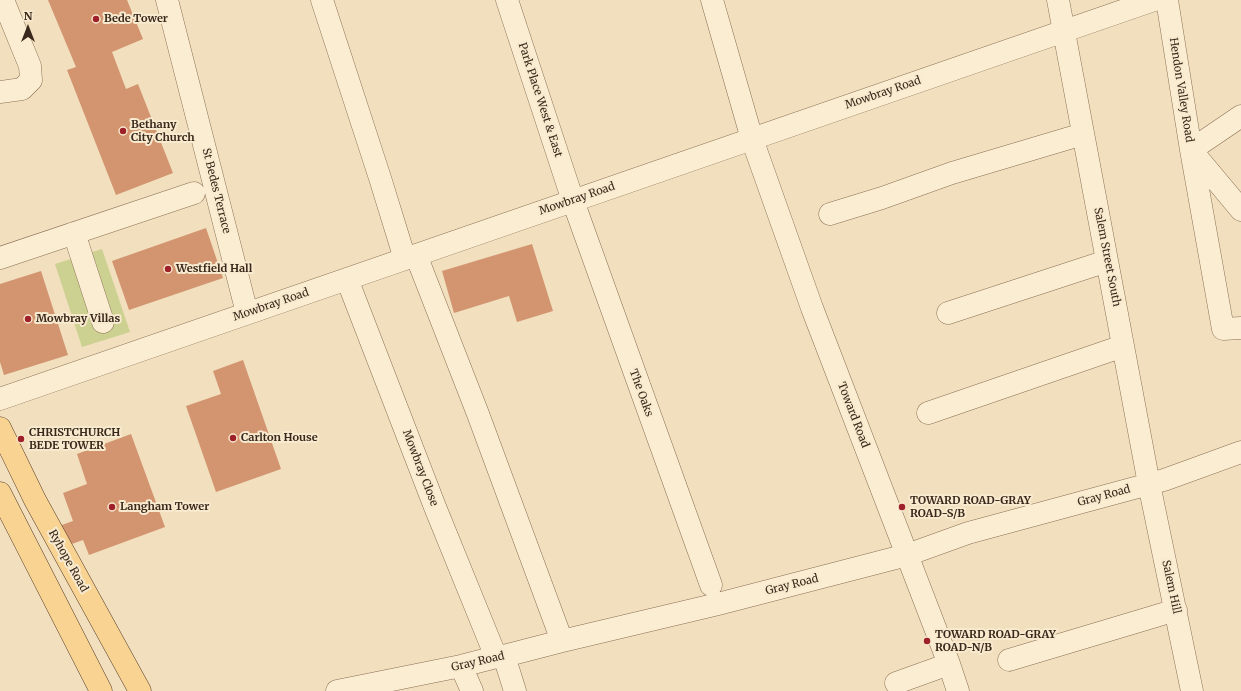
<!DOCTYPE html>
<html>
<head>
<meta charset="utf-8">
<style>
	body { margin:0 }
	#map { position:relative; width:1241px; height:691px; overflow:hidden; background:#f1dfbe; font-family:Merriweather,serif }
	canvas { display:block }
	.north { position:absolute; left:8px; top:8px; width:40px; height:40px; -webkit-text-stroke:3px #f8eace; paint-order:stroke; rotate:0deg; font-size:11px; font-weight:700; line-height:16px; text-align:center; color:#39281b }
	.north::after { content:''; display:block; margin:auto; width:14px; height:18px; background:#39281b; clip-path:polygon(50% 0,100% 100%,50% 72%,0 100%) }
</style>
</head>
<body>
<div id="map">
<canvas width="1241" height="691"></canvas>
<div class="north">N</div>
</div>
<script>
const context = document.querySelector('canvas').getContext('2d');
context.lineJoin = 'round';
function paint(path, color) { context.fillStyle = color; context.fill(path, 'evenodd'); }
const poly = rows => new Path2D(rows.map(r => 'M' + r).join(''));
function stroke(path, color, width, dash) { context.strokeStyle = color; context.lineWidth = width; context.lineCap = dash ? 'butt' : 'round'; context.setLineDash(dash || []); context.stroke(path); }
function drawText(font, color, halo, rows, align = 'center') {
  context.font = font + ' Merriweather,serif'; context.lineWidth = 4; context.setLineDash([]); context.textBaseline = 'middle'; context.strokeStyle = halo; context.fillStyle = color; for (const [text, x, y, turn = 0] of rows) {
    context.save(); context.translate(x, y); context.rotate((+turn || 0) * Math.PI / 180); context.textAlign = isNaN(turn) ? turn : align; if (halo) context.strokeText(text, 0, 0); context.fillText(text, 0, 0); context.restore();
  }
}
paint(poly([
	[102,249,130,332,82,347,55,264]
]), '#ccd091');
paint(poly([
	[48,0,127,0,143,39,112,52,126,89,138,84,173,173,116,195,67,70,76,67],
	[206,228,223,278,129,310,112,261],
	[532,244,553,311,517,322,509,296,454,313,442,271],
	[41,271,68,355,4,375,0,362,0,284],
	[243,360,281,469,216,492,186,406,221,394,213,371],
	[131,434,165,527,89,555,83,540,66,546,59,526,73,521,63,493,87,484,77,454]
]), '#d39470');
const minor = poly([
	[167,0,247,313],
	[322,0,380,178,405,259],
	[507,0,573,201,711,585],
	[712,0,752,139,812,308,949,664,958,691],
	[1058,0,1149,484,1192,691],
	[1167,0,1191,150,1241,210],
	[0,92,22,89,31,80,30,66,3,0],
	[1241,116,1191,150,1223,329,1241,328],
	[830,214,882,198,952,173,1083,134],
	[74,233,103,322],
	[416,255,478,414,562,641],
	[0,258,194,193],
	[347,279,435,507,496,657],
	[948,313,1107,261],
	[0,399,1154,0],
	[928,413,1123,346],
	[504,656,515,691],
	[1009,660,1176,610],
	[461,666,472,691],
	[896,683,949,664],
	[337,691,461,666,496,657,504,656,562,641,718,604,907,555,968,533,1164,480,1241,452]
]);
const major = poly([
	[0,428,35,500,140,691],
	[0,493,101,691]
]);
stroke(minor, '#8b6f55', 23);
stroke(major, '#583d2a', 23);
stroke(minor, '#fbedd1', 22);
stroke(major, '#f8d391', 22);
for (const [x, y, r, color] of [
	[96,19,4,"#9e2028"],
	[123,131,4,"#9e2028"],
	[168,269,4,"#9e2028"],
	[28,319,4,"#9e2028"],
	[233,438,4,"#9e2028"],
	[21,439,4,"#9e2028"],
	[112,507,4,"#9e2028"],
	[902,507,4,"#9e2028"],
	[927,641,4,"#9e2028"]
]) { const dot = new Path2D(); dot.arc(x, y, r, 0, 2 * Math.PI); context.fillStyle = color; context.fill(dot); stroke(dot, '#f8eace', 1.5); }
drawText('bold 11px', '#39281b', '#f8eace', [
	["Bede Tower",104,19],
	["Bethany",131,125],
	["City Church",131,138],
	["Westfield Hall",176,269],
	["Mowbray Villas",36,319],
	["CHRISTCHURCH",29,433],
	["BEDE TOWER",29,446],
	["Carlton House",241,438],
	["TOWARD ROAD-GRAY",910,501],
	["ROAD-S/B",910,514],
	["Langham Tower",120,507],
	["TOWARD ROAD-GRAY",935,635],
	["ROAD-N/B",935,648]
], 'left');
drawText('11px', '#39281b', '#f8eace', [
	["Hendon Valley Road",1181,90,81],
	["Mowbray Road",883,93,-19],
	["Park Place West & East",540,100,72],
	["St Bedes Terrace",216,191,76],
	["Mowbray Road",577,199,-19],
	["Salem Street South",1107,257,79],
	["Mowbray Road",271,305,-19],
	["The Oaks",641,393,70],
	["Toward Road",853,415,69],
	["Mowbray Close",420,468,69],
	["Gray Road",1104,496,-15],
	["Ryhope Road",68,561,61],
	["Gray Road",792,585,-14],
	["Salem Hill",1171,587,78],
	["Gray Road",478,662,-13]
]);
</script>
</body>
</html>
